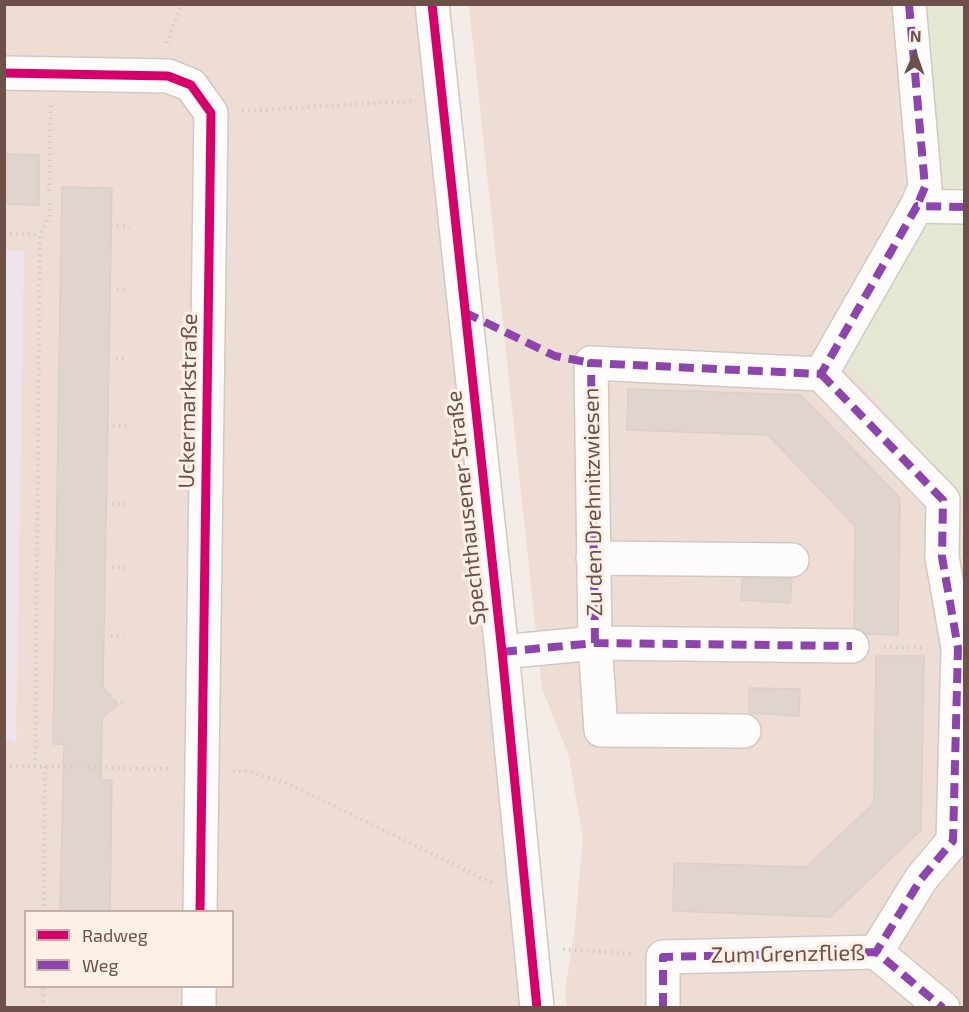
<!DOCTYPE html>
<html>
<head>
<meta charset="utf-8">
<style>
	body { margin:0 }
	#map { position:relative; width:969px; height:1012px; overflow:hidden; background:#f4ece6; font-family:"Exo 2",sans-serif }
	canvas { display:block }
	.frame { position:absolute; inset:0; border:6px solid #6e504a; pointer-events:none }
	.legend { position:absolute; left:24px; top:910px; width:210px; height:78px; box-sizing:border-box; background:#fdf0e6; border:2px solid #c4b0a8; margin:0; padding:8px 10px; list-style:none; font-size:18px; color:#6e504a }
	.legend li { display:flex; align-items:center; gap:12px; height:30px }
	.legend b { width:30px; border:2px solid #c4b0a8 }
	.north { position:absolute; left:885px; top:24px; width:60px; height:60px; -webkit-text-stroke:4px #fdf0e6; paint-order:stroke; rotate:2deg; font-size:16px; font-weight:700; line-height:24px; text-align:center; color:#6e504a }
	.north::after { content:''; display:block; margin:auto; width:21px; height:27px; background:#6e504a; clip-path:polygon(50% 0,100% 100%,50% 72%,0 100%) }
</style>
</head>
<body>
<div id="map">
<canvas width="969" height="1012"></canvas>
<div class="frame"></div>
<ul class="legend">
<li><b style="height:8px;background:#d6006c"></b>Radweg</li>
<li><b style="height:8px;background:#8e44ad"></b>Weg</li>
</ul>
<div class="north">N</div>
</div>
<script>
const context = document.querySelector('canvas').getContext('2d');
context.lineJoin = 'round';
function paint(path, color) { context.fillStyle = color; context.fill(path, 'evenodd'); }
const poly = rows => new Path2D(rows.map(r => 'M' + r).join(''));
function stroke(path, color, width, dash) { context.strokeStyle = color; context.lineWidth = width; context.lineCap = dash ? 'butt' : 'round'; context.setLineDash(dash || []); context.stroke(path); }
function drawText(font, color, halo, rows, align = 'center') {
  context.font = font + ' "Exo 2",sans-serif'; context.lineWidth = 6; context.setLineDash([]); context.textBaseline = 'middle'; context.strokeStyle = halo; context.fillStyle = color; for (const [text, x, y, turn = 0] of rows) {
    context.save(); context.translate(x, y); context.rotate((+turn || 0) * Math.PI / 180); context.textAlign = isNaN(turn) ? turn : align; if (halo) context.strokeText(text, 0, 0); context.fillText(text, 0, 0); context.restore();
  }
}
paint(poly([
	[5,5,416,5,522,1007,5,1008],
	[26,912,232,912,232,986,26,986],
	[469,5,916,5,927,216,845,366,960,493,964,647,964,1007,567,1007,565,989,574,935,583,838,568,753,542,689]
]), '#edddd4');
paint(poly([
	[5,250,24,251,16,743,4,737]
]), '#ede4ee');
paint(poly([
	[909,5,964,5,964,834,964,647,960,493,845,366,917,206]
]), '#e4e8d2');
const building = poly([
	[4,154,39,155,39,205,4,204,4,154],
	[62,187,112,188,103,687,118,705,102,718,101,780,112,780,110,912,60,912,64,744,53,744,62,187],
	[628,389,801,395,900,498,898,635,866,634,861,630,854,628,855,526,768,435,627,430,628,389],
	[742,578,792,579,790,603,741,600,742,578],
	[876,656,924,656,921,830,830,917,673,911,674,863,806,867,874,803,876,656],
	[749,688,800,689,799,716,749,713,749,688]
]);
paint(building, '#e0d4cf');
stroke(building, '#dccec9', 1.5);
const minor = poly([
	[432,4,502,652,537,1008],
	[909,4,925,187,917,206],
	[4,73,168,76,191,85,211,113,200,912],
	[821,374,943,500,942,557,958,648,953,841,921,879,876,952],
	[593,558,792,560],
	[502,652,595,643,852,646],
	[744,731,601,730,595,643,591,363,821,374,917,206,964,207],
	[199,1008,199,986],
	[663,1008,663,957,876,952,943,1008]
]);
stroke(minor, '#d2c8c3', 36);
stroke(poly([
	[167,43,181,4],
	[242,111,411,101],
	[49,191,51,104],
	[111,226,130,227],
	[4,234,40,235],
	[117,289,129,290],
	[116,359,128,359],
	[107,426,127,426],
	[106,504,126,504],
	[112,567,125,568],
	[111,636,124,637],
	[884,647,924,648],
	[115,702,123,703],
	[4,766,169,769],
	[35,766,40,235,50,215,50,203],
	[233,771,247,771,287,783,492,883],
	[44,912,45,766],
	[563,949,631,954],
	[43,1008,43,986]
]), '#d5cbc8', 4, [1.5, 4.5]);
stroke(minor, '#fdfcfb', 33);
stroke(poly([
	[909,4,925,187,917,206],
	[464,312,555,356,591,363],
	[821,374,943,500,942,557,958,648,953,841,921,879,876,952],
	[595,643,591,363,821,374,917,206,964,207],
	[502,652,595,643,852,646],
	[663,1008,663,957,876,952,943,1008]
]), '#8e44ad', 8, [15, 8]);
stroke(poly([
	[432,4,502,652,537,1008],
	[4,73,168,76,191,85,211,113,200,912]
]), '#d6006c', 9);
drawText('22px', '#6e504a', '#fdf0e6', [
	["Uckermarkstraße",188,401,-89],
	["Zu den Drehnitzwiesen",593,502,-91],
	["Spechthausener Straße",466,508,-96],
	["Zum Grenzfließ",788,954,-1]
]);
</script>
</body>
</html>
